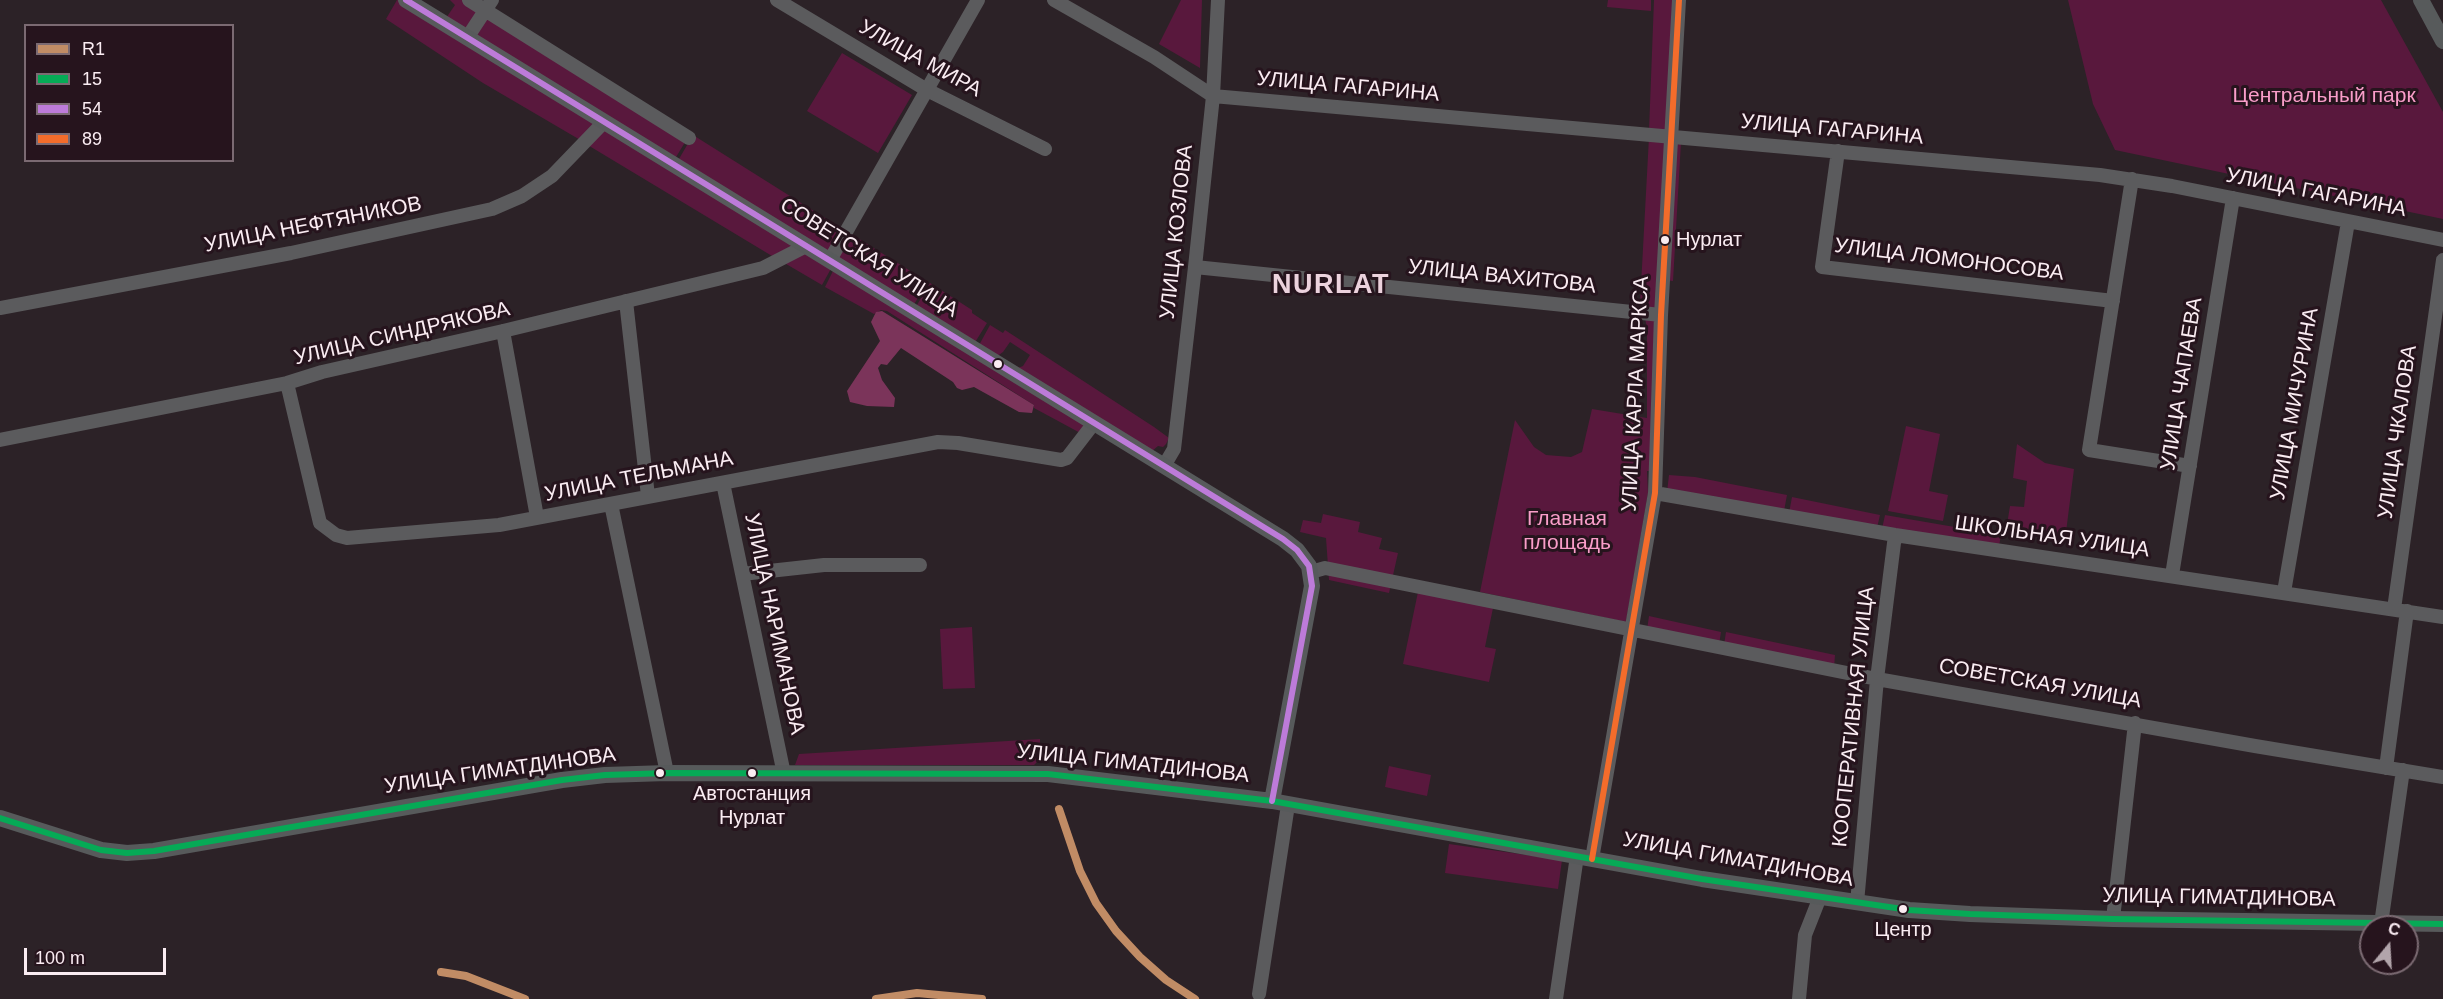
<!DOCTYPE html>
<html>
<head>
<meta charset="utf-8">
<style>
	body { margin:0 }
	#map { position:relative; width:2443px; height:999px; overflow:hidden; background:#2c2227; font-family:Arial,sans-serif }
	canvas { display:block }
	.legend { position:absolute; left:24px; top:24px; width:210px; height:138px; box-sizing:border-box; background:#26141d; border:2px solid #7b6a72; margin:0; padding:8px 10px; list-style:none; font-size:18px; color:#faecf2 }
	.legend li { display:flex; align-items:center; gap:12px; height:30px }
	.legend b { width:30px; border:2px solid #7b6a72 }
	.north { position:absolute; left:2359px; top:915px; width:60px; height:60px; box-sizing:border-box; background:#26141d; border:2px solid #7b6a72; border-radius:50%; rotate:18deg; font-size:16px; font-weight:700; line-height:24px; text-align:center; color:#faecf2 }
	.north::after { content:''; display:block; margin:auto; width:21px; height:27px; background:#b2a5ab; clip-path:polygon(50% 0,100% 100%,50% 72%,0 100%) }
	.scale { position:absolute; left:24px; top:948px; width:142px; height:27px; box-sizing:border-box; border:3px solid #faecf2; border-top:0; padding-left:8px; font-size:18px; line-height:21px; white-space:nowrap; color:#faecf2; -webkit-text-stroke:4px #26141d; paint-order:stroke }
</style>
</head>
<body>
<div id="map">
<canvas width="2443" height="999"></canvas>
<ul class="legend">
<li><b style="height:8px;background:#c18c65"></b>R1</li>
<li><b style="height:8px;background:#06aa56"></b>15</li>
<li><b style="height:8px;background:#bd7bd9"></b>54</li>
<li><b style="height:8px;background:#f36c2b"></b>89</li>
</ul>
<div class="north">С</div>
<div class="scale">100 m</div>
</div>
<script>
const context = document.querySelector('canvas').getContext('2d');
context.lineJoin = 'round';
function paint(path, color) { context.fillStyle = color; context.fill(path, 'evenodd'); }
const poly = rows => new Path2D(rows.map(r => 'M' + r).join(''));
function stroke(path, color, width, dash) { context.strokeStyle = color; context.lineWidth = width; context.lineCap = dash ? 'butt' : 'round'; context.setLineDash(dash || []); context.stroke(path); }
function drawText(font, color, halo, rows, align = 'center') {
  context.font = font + ' Arial,sans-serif'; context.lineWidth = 6; context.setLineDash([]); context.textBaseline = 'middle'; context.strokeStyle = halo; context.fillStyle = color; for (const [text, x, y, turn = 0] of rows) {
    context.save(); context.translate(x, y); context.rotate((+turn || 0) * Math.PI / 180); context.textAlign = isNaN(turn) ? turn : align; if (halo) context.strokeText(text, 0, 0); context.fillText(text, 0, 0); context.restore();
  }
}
paint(poly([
	[397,0,401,0,599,123,582,141,483,83,386,19],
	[450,0,466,0,482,10,466,34,444,21,455,5],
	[1181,0,1202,0,1200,68,1159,44],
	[1608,0,1651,0,1651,11,1607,7],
	[1654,0,1676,0,1669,132,1649,131],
	[2068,0,2381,0,2443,112,2443,219,2115,150,2093,104],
	[486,13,687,139,673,162,470,37],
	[842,53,912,95,878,153,807,111],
	[604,124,803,246,777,259,586,144],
	[693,135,844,230,829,258,676,164],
	[1649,137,1668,139,1659,311,1641,309,1640,304],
	[1674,140,1681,142,1673,281,1665,280],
	[848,232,928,282,911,309,832,260],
	[805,248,833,265,822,285,781,261],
	[835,267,1092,424,1084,435,1034,408,1034,405,887,311,881,310,874,314,825,287],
	[930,283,972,310,972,313,987,323,974,344,914,310],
	[1644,315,1659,317,1654,471,1647,471,1648,493,1626,622,1480,592,1515,420,1534,447,1546,455,1571,457,1582,452,1592,409,1647,418,1647,327],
	[990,325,1003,333,1005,330,1154,427,1169,438,1166,444,1163,447,1158,446,1151,452,1018,368,1023,366,1030,355,1010,342,1003,352,996,357,978,347],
	[1906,426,1940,434,1929,491,1948,495,1943,521,1888,511],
	[2017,444,2045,463,2074,469,2065,540,2006,531,2010,506,2024,507,2027,481,2013,478],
	[1669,475,1695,477,1787,495,1784,511,1667,492],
	[1792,497,1880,515,1877,528,1789,513],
	[1323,514,1360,522,1358,532,1382,538,1379,549,1398,553,1389,593,1329,580,1326,538,1300,532,1303,520,1321,523],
	[1885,515,2001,535,1999,546,1882,529],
	[1418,592,1493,608,1485,647,1496,649,1489,682,1403,664],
	[1649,616,1721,632,1719,645,1647,630],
	[972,627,975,688,943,689,940,629],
	[1726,632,1835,655,1834,668,1724,645],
	[1040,739,1040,759,1034,765,795,765,799,754],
	[1389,766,1431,775,1427,796,1385,787],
	[1449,844,1562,860,1558,889,1445,873]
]), '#59183d');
paint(poly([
	[882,311,1034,405,1032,413,1019,412,974,387,962,390,957,388,953,382,901,348,887,365,881,364,878,368,882,380,895,398,894,407,867,406,850,402,847,391,880,341,871,322,876,312]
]), '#7b345a');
stroke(poly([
	[469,0,689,138],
	[777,0,927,90,1045,149],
	[1054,0,1154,57,1213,96],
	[467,38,492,0],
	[1213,96,2100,175,2172,186,2443,240],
	[1838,151,1822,267,2113,301],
	[2132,179,2089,450,2190,466],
	[830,260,978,0],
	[1195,267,1661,315],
	[626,301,648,496],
	[0,308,291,253,492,209,522,196,552,176,604,122],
	[503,331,537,517],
	[287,383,320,523,336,535,347,538,499,525,938,442,958,443,1061,460,1067,458,1094,423],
	[0,440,287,383,322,372,503,331,763,268,806,246],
	[1164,466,1174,449,1195,267,1213,96,1218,0],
	[723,483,784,774],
	[1655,493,1895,535,2443,617],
	[611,504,667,773],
	[1311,572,1325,568,1877,679,2255,746,2443,777],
	[742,574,824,565,920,565],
	[2172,575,2233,198],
	[2284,592,2348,222],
	[2394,609,2443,260],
	[2386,768,2407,611],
	[1592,859,1655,493,1661,315,1679,0],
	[1857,903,1877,679,1895,535],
	[2113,919,2135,723],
	[2381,924,2403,770],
	[1259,994,1288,805],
	[1556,999,1577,856],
	[1799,999,1805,935,1820,897]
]), '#5b5b5d', 14);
stroke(poly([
	[406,0,1283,539,1297,550,1309,566,1312,586,1272,801],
	[2421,0,2443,41],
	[0,818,101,850,127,853,154,851,562,780,605,775,667,773,1048,774,1272,801,1702,879,1909,910,1970,914,2113,919,2443,924]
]), '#575a5b', 16);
stroke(poly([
	[0,818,101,850,127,853,154,851,562,780,605,775,667,773,1048,774,1272,801,1702,879,1909,910,1970,914,2113,919,2443,924]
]), '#06aa56', 6);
stroke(poly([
	[406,0,1283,539,1297,550,1309,566,1312,586,1272,801]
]), '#bd7bd9', 6);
stroke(poly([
	[1592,859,1655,493,1661,315,1679,0]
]), '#f36c2b', 6);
stroke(poly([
	[1059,809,1080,871,1096,903,1116,931,1140,957,1166,980,1195,999],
	[441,972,466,976,525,999],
	[876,999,917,993,982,999]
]), '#c18c65', 8);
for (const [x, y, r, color] of [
	[1665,240,5,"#faecf2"],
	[998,364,5,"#faecf2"],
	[660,773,5,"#faecf2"],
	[752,773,5,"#faecf2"],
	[1903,909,5,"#faecf2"]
]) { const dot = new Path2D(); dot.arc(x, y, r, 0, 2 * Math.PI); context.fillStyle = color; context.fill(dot); stroke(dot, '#26141d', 2); }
drawText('20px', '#faecf2', '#26141d', [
	["Нурлат",1676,240,"left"],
	["Автостанция",752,794],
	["Нурлат",752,818],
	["Центр",1903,930]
]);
drawText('21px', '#faecf2', '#26141d', [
	["УЛИЦА МИРА",920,59,29],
	["УЛИЦА ГАГАРИНА",1348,87,5],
	["УЛИЦА ГАГАРИНА",1832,130,5],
	["УЛИЦА ГАГАРИНА",2316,193,11],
	["УЛИЦА НЕФТЯНИКОВ",313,225,-11],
	["УЛИЦА КОЗЛОВА",1177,232,-84],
	["СОВЕТСКАЯ УЛИЦА",869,258,32],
	["УЛИЦА ЛОМОНОСОВА",1949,260,7],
	["УЛИЦА ВАХИТОВА",1502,277,6],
	["УЛИЦА СИНДРЯКОВА",402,334,-13],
	["УЛИЦА ЧАПАЕВА",2182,384,-81],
	["УЛИЦА КАРЛА МАРКСА",1636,394,-87],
	["УЛИЦА МИЧУРИНА",2295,404,-80],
	["УЛИЦА ЧКАЛОВА",2398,432,-82],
	["УЛИЦА ТЕЛЬМАНА",639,477,-11],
	["ШКОЛЬНАЯ УЛИЦА",2052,537,8],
	["УЛИЦА НАРИМАНОВА",774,624,78],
	["СОВЕТСКАЯ УЛИЦА",2040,684,10],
	["КООПЕРАТИВНАЯ УЛИЦА",1854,717,-84],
	["УЛИЦА ГИМАТДИНОВА",1133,764,6],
	["УЛИЦА ГИМАТДИНОВА",500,771,-8],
	["УЛИЦА ГИМАТДИНОВА",1738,860,10],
	["УЛИЦА ГИМАТДИНОВА",2219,898,1]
]);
drawText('21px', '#f99dc9', '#26141d', [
	["Центральный парк",2324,96],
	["Главная",1567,519],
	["площадь",1567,543]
]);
context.letterSpacing = '1.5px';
drawText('bold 27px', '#ecd2dd', '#26141d', [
	["NURLAT",1331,286]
]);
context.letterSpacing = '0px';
</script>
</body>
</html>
